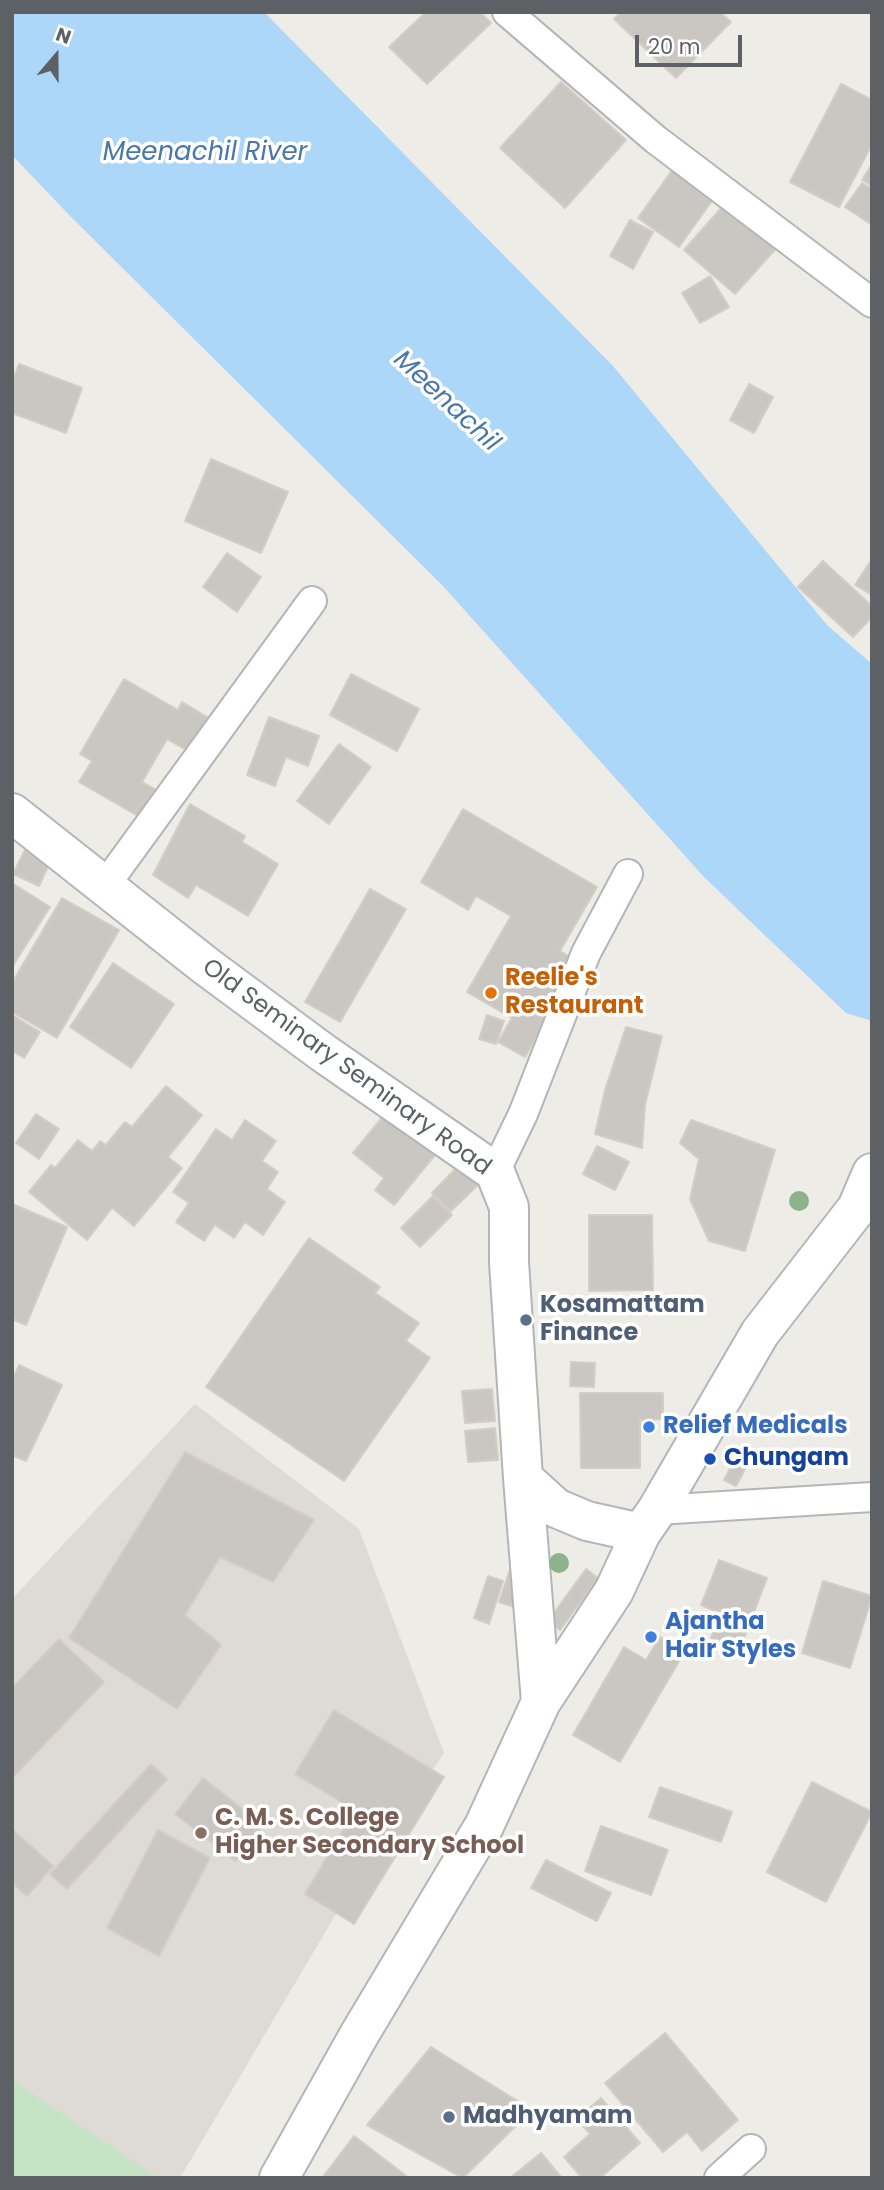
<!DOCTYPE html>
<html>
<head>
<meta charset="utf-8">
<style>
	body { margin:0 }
	#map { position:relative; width:884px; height:2190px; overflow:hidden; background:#eeece6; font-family:Poppins,sans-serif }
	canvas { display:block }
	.frame { position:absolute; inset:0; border:14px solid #5d6165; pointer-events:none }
	.north { position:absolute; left:21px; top:21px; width:70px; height:70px; -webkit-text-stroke:5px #fff; paint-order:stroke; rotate:20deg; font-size:19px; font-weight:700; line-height:28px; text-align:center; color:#5d6165 }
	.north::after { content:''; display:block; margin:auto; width:24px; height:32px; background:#5d6165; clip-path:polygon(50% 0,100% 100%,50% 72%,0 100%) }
	.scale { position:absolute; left:635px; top:35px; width:107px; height:32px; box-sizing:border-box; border:4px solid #5d6165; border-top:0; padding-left:9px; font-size:21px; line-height:24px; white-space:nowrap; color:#5d6165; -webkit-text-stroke:5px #fff; paint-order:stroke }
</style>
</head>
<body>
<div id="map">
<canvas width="884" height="2190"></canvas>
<div class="frame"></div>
<div class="north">N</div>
<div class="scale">20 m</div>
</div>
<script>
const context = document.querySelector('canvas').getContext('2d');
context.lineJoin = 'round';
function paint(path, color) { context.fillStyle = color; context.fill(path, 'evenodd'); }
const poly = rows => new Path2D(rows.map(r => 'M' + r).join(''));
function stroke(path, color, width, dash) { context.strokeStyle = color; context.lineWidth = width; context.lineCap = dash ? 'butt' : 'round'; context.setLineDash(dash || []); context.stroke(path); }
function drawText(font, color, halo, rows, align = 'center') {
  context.font = font + ' Poppins,sans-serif'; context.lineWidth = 7; context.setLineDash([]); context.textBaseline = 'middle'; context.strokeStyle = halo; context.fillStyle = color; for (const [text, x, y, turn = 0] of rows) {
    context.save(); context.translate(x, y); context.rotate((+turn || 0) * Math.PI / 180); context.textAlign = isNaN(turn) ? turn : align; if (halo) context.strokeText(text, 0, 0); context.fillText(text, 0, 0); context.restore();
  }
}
paint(poly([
	[195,1404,359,1529,444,1753,336,1914,180,2178,12,2178,12,1599]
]), '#dedbd4');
paint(poly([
	[12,2081,158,2178,12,2178]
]), '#c4e4c5');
paint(poly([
	[12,12,264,12,613,366,827,625,872,664,872,1021,846,1013,704,877,442,585,70,216,12,155]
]), '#acd7f8');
const building = poly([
	[426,12,480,12,491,23,427,84,389,47,426,12],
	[621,12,720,12,731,22,676,78,614,19,621,12],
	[561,82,626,140,565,208,500,148,561,82],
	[841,84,872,100,872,144,839,207,790,182,841,84],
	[678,162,719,191,679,247,638,218,678,162],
	[872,164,872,186,862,180,872,164],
	[862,183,872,189,872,218,869,223,845,207,862,183],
	[731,197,782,242,735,294,684,250,731,197],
	[630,220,653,232,633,269,610,256,630,220],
	[710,276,729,307,700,323,682,293,710,276],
	[19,364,82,388,66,433,12,413,12,382,19,364],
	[749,384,773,397,754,433,730,420,749,384],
	[211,459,288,492,261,553,185,521,211,459],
	[227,553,261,577,237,612,203,587,227,553],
	[872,559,872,595,855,585,872,559],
	[823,561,872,606,872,617,853,637,798,587,823,561],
	[351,674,419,709,397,751,330,715,351,674],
	[124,679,178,710,182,702,212,720,193,754,167,739,142,782,160,792,143,819,79,782,92,761,80,754,124,679],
	[269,717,319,736,308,766,286,757,275,786,247,775,269,717],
	[339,744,371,767,329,824,297,801,339,744],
	[190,804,245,836,242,842,278,864,248,916,196,885,188,898,153,875,190,804],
	[463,809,597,887,560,951,579,962,525,1057,498,1042,512,1018,467,992,511,916,476,896,468,910,421,882,463,809],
	[25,850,50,862,39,886,13,874,25,850],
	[12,883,50,907,12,967,12,883],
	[370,889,406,909,340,1022,305,1002,370,889],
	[62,898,119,930,57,1038,12,1012,12,983,62,898],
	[113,963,174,1004,131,1068,70,1027,113,963],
	[12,1015,40,1032,24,1058,12,1051,12,1015],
	[487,1015,504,1021,496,1044,479,1039,487,1015],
	[626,1027,662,1036,645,1105,642,1148,595,1134,605,1090,626,1027],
	[166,1086,202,1115,168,1157,182,1168,134,1226,112,1208,87,1240,29,1192,51,1165,55,1168,78,1140,92,1151,100,1141,106,1145,125,1122,132,1127,166,1086],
	[36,1114,59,1129,39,1159,16,1143,36,1114],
	[385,1114,435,1155,394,1205,375,1190,384,1178,353,1153,385,1114],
	[245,1120,276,1141,262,1161,278,1172,267,1189,285,1202,263,1235,245,1222,234,1238,215,1225,204,1241,176,1222,189,1203,173,1192,216,1129,232,1140,245,1120],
	[691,1120,775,1150,745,1251,709,1241,690,1199,699,1159,680,1143,691,1120],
	[597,1146,629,1162,615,1190,583,1174,597,1146],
	[463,1161,483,1180,451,1211,432,1193,463,1161],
	[433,1196,452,1215,420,1247,401,1228,433,1196],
	[12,1204,67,1227,26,1325,12,1319,12,1204],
	[589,1215,652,1215,653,1290,589,1291,589,1215],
	[309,1238,380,1287,375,1293,419,1323,406,1341,430,1358,344,1481,206,1387,309,1238],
	[571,1362,595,1363,594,1387,570,1386,571,1362],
	[19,1365,62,1385,26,1461,12,1455,12,1381,19,1365],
	[492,1389,495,1421,465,1423,462,1391,492,1389],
	[580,1393,663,1393,663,1419,640,1420,640,1468,581,1468,580,1393],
	[495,1428,498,1460,468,1462,465,1431,495,1428],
	[185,1452,314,1520,273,1582,220,1557,185,1615,221,1645,177,1709,69,1638,185,1452],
	[739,1452,751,1458,736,1486,724,1480,739,1452],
	[719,1560,767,1578,740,1649,711,1638,720,1613,701,1605,719,1560],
	[513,1561,526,1565,514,1607,499,1602,513,1561],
	[586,1569,598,1578,560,1630,548,1621,586,1569],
	[488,1576,503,1581,489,1624,474,1618,488,1576],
	[823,1581,872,1596,850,1668,802,1653,823,1581],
	[660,1637,685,1651,620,1762,573,1735,624,1647,646,1660,660,1637],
	[59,1639,104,1682,12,1778,12,1688,59,1639],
	[334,1710,444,1777,354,1924,305,1894,355,1810,295,1774,334,1710],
	[151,1764,167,1779,67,1889,50,1874,151,1764],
	[203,1778,263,1825,235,1861,175,1814,203,1778],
	[812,1782,872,1812,826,1902,767,1872,812,1782],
	[660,1787,732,1812,721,1842,649,1817,660,1787],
	[601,1826,668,1850,651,1895,585,1871,601,1826],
	[12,1829,53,1866,27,1896,12,1883,12,1829],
	[158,1830,210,1858,159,1956,107,1928,158,1830],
	[546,1860,611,1893,597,1921,531,1888,546,1860],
	[665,2033,738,2120,702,2151,687,2132,663,2152,605,2083,665,2033],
	[431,2047,532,2110,463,2178,367,2125,431,2047],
	[601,2098,640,2143,600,2178,582,2178,564,2157,590,2134,577,2119,601,2098],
	[354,2136,409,2178,322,2178,354,2136],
	[541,2153,562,2178,510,2178,541,2153]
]);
paint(building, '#cac7c2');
stroke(building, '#d3cec4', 2);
const street = poly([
	[507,12,655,139,872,303],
	[104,887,312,601],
	[495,1172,523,1114,586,953,628,874],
	[657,1510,872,1497],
	[719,2178,751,2149]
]);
const secondary = poly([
	[12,813,206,966,322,1052,495,1172,509,1207,509,1262,523,1478,541,1702],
	[523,1478,556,1508,587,1521,641,1533],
	[279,2178,359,2035,484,1826,541,1702,614,1591,641,1533,657,1510,760,1333,857,1208,872,1173]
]);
stroke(street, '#b3b6b9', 32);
stroke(secondary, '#b2b5b9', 42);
stroke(street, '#fff', 28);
stroke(secondary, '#fff', 38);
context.fillStyle = '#8db38b';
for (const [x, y] of [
	[799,1201],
	[559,1563]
]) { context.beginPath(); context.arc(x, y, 10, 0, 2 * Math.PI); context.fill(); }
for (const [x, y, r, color] of [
	[491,993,7,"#e8710a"],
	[526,1320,7,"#5c6f8a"],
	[649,1427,7,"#3f7fe0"],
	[710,1459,7,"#1a4fb4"],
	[651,1637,7,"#3f7fe0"],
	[201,1833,7,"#8d6e63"],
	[449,2117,7,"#5c6f8a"]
]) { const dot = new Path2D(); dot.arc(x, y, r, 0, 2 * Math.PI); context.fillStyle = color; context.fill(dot); stroke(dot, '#fff', 2.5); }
drawText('bold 24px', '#c56008', '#fff', [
	["Reelie's",505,979],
	["Restaurant",505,1007]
], 'left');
drawText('24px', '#5d6165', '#fff', [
	["Old Seminary Seminary Road",346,1068,36]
]);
drawText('bold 24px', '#4e5e75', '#fff', [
	["Kosamattam",540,1306],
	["Finance",540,1334],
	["Madhyamam",463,2117]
], 'left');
drawText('bold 24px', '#366cbe', '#fff', [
	["Relief Medicals",663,1427],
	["Ajantha",665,1623],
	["Hair Styles",665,1651]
], 'left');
drawText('bold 24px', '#164399', '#fff', [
	["Chungam",724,1459]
], 'left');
drawText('bold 24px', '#785e54', '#fff', [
	["C. M. S. College",215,1819],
	["Higher Secondary School",215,1847]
], 'left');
drawText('italic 26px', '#4a78a9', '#fff', [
	["Meenachil River",205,153],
	["Meenachil",446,402,43]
]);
</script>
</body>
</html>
